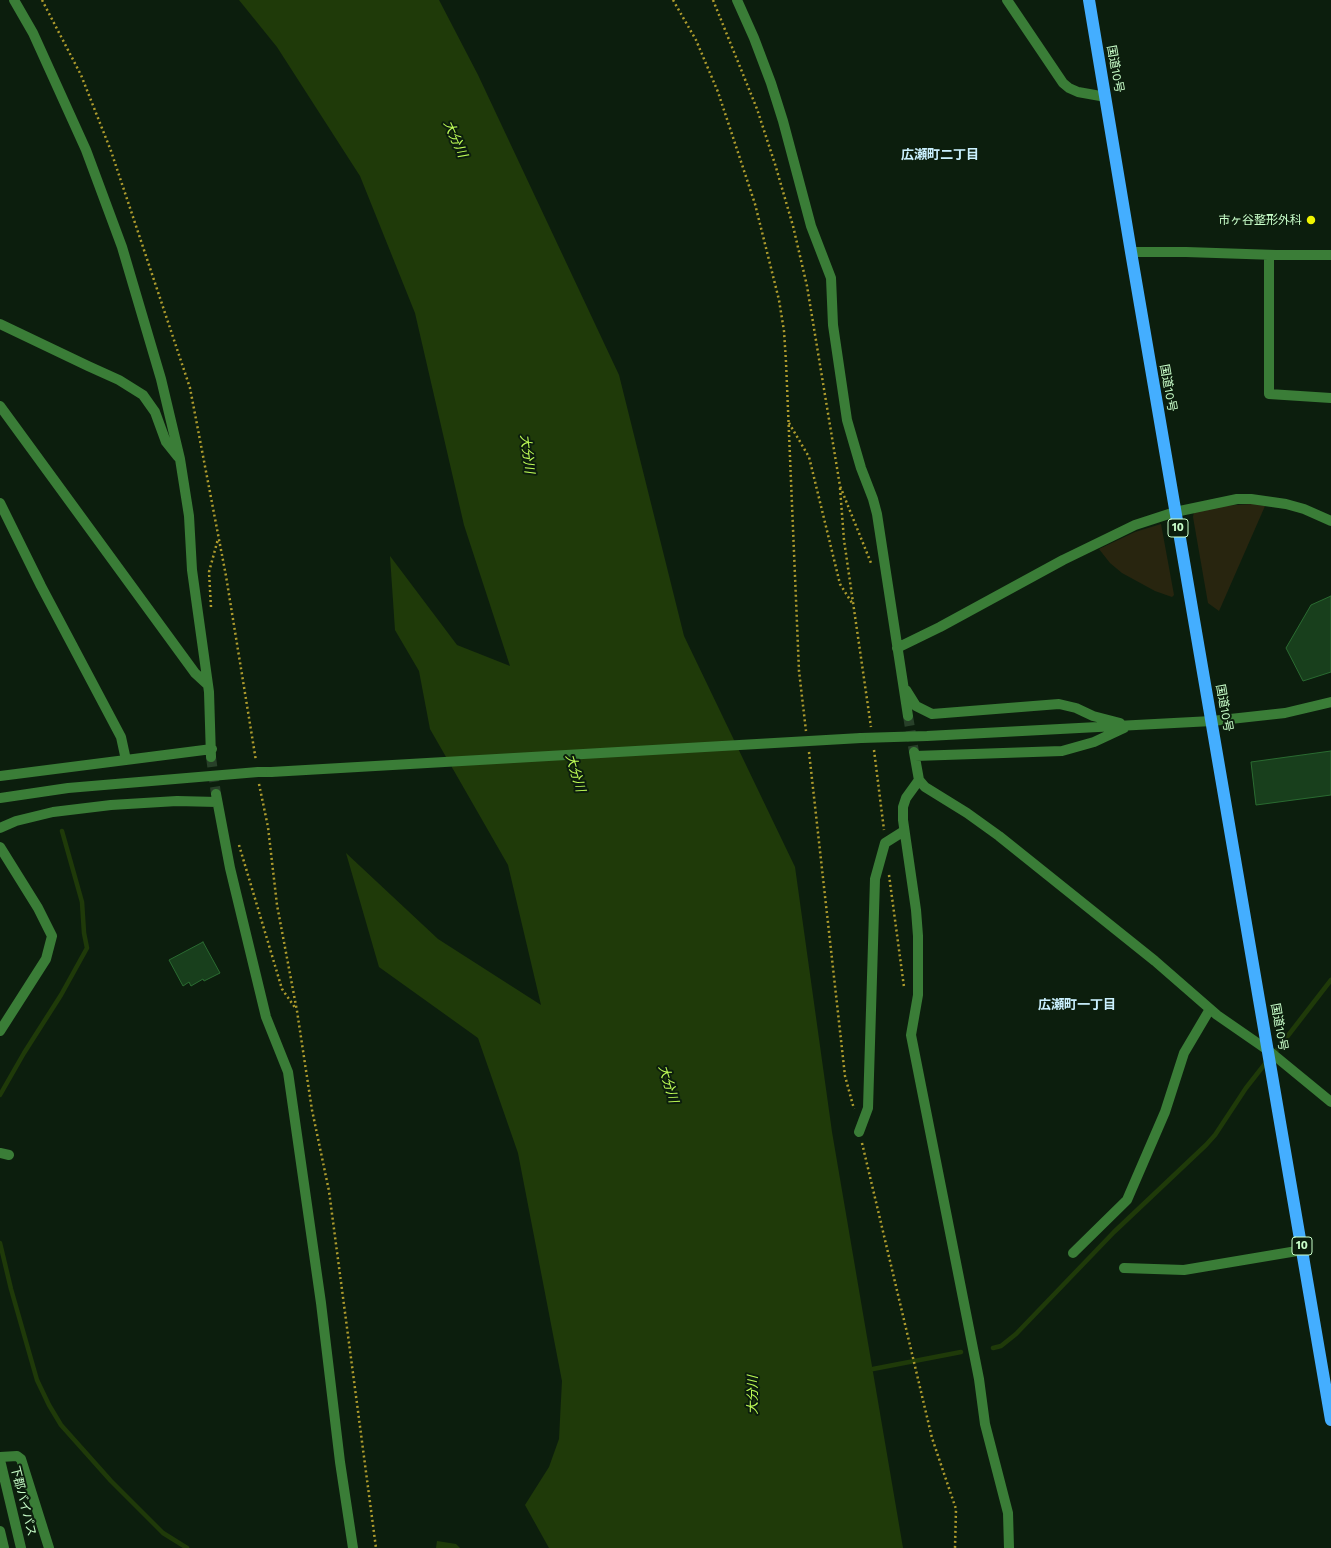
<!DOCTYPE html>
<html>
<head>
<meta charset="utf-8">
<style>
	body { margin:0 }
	canvas { display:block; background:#0c1e0d }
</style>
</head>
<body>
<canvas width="1331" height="1548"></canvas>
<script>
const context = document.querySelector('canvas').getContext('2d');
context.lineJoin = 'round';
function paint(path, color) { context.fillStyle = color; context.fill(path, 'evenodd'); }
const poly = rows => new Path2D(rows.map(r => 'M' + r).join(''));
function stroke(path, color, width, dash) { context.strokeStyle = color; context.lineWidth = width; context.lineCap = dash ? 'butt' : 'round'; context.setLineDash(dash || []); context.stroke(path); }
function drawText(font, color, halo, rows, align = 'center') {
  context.font = font + ' "Work Sans","Noto Sans JP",sans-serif'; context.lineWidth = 4; context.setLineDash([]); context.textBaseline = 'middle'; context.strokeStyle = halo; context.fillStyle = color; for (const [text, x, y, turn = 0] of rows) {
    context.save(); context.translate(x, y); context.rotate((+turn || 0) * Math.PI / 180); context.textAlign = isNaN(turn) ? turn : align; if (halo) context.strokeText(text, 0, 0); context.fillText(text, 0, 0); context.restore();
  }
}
paint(poly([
	[1252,504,1265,506,1219,611,1208,603,1193,517,1194,512,1220,506],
	[1161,524,1174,595,1172,597,1155,591,1122,573,1110,563,1099,549,1135,532]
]), '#28250f');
paint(poly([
	[239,0,439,0,478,75,619,375,684,636,795,867,832,1132,903,1548,549,1548,525,1505,549,1467,559,1439,562,1381,518,1153,478,1038,379,967,346,853,438,939,541,1005,508,865,430,729,419,671,395,630,390,556,457,645,510,666,464,525,415,313,360,176,277,47],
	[437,1541,456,1544,460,1548,436,1548]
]), '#1f3a09');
stroke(poly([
	[1273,1055,1331,980],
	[0,1095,24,1053,61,995,87,948,84,933,82,902,62,831],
	[0,1243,11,1289,37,1380,49,1405,61,1425,111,1481,163,1533,187,1548],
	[993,1348,1001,1346,1016,1334,1114,1232,1206,1145,1215,1135,1246,1088,1268,1060],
	[873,1369,961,1352]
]), '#1f3a09', 4.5);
const building = poly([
	[1331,596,1331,672,1303,681,1286,648,1311,605,1331,596],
	[1331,751,1331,795,1256,805,1251,762,1331,751],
	[203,942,220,973,204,981,203,979,191,986,189,982,183,986,169,960,203,942]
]);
paint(building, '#183f1c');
stroke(building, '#2a6b31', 1);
stroke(poly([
	[908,716,914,752],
	[211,757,216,794]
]), '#284029', 10, [10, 5]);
stroke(poly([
	[42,0,81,75,111,151,190,388,226,576,256,761],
	[673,0,696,40,718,92,755,204,779,300,784,331,786,362,799,671,806,731],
	[713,0,757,109,775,164,793,226,807,286,840,486,871,563],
	[789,423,809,457,840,584,852,603],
	[840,488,844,540,871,727],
	[211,607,209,572,218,539],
	[874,750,884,830],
	[809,752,845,1076,854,1109],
	[259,784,268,827,277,905,297,1011,312,1110,329,1191,376,1548],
	[239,845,282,989,296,1009],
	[889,875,904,987],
	[862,1143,932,1438,956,1509,955,1548]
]), '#af9c2d', 2.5, [2, 3]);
stroke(poly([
	[14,0,33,33,86,150,122,247,161,379,180,459,189,516,192,570,209,692,211,757],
	[737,0,754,38,771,83,783,121,811,226,831,278,833,325,847,420,861,468,873,499,877,514,908,716],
	[1007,0,1063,83,1069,88,1078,92,1106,97],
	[1131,252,1186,252,1276,255,1331,255],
	[1269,255,1269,394,1331,398],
	[0,324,88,366,119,380,143,395,155,412,166,442,178,457],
	[0,406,195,673,208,685],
	[0,503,41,586,121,737,126,760],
	[897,648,940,627,1063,560,1135,525,1175,512,1237,499,1251,499,1286,504,1304,509,1331,521],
	[906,690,916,706,932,714,1059,704,1076,708,1093,716,1120,723],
	[861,738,927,736,1212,721,1285,713,1331,702],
	[914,752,919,780,925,787,967,813,999,836,1155,961,1217,1015,1269,1051,1331,1102],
	[915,756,1062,751,1094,742,1124,728],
	[0,776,212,749],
	[919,780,906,798,903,807,903,820,916,910,918,936,918,995,911,1035,979,1379,985,1424,1008,1513,1009,1548],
	[216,794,230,868,266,1017,288,1072,321,1303,340,1462,353,1548],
	[0,798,68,788,258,772,271,772],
	[0,828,16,821,53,812,111,805,177,801,217,802],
	[0,847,38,908,52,936,46,959,0,1031],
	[859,1132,868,1108,875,879,885,843,904,831],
	[0,1153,9,1155],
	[1073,1253,1127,1200,1165,1112,1184,1053,1210,1009],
	[1124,1268,1184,1270,1303,1250],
	[0,1457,17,1456,21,1459,49,1548],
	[0,1460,21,1548],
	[0,1531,4,1548]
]), '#3a7d37', 10);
stroke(poly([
	[1089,0,1131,252,1331,1420]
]), '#44aeff', 12);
stroke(poly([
	[271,772,861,738]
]), '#3a7d37', 10);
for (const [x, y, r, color] of [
	[1311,220,5,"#f0f400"]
]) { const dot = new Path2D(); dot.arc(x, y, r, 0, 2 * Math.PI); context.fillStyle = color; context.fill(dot); stroke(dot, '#0c1e0d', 1.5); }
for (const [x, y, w] of [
	[1178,528,20],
	[1302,1246,20]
]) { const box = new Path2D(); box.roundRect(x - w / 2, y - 9, w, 18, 3); context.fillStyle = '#0c1e0d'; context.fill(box); stroke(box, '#c9ffca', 1); }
drawText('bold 11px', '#c9ffca', null, [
	["10",1178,528],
	["10",1302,1246]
]);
drawText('12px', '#c9ffca', '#0c1e0d', [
	["国道10号",1115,69,80],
	["国道10号",1168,388,80],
	["国道10号",1224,708,80],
	["国道10号",1279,1027,80],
	["下郡バイパス",23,1501,76]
]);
drawText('12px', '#c9ffca', '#0c1e0d', [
	["市ヶ谷整形外科",1302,220]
], 'right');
drawText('italic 13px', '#c0ff57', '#0c1e0d', [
	["大分川",455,139,66],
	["大分川",527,454,83],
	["大分川",575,773,73],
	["大分川",668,1084,73],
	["大分川",753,1395,-90]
]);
drawText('bold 13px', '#cbf1ff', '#0c1e0d', [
	["広瀬町二丁目",940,155],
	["広瀬町一丁目",1077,1005]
]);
</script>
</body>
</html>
